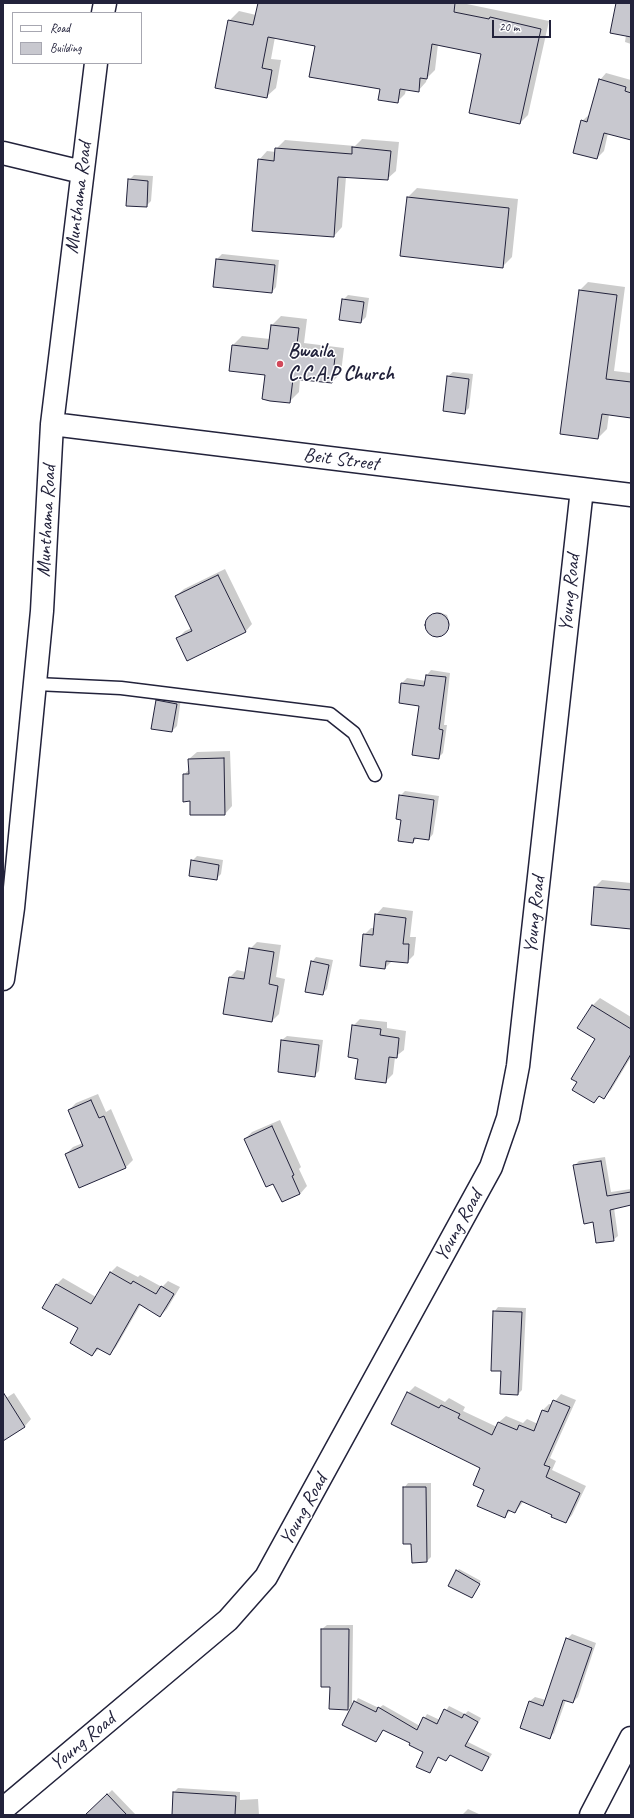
<!DOCTYPE html>
<html>
<head>
<meta charset="utf-8">
<style>
	body { margin:0 }
	#map { position:relative; width:634px; height:1818px; overflow:hidden; background:#fff; font-family:Caveat,sans-serif }
	canvas { display:block }
	.frame { position:absolute; inset:0; border:4px solid #22223b; pointer-events:none }
	.legend { position:absolute; left:12px; top:12px; width:130px; height:52px; box-sizing:border-box; background:#fff; border:1px solid #a7a7b1; margin:0; padding:5px 7px; list-style:none; font-size:12px; color:#22223b }
	.legend li { display:flex; align-items:center; gap:8px; height:20px }
	.legend b { width:20px; border:1px solid #a7a7b1 }
	.scale { position:absolute; left:492px; top:20px; width:59px; height:18px; box-sizing:border-box; border:2px solid #22223b; border-top:0; padding-left:5px; font-size:12px; line-height:14px; white-space:nowrap; color:#22223b; -webkit-text-stroke:3px #fff; paint-order:stroke }
</style>
</head>
<body>
<div id="map">
<canvas width="634" height="1818"></canvas>
<div class="frame"></div>
<ul class="legend">
<li><b style="height:5px;background:#fff"></b>Road</li>
<li><b style="height:11px;background:#c8c8cf"></b>Building</li>
</ul>
<div class="scale">20 m</div>
</div>
<script>
const context = document.querySelector('canvas').getContext('2d');
context.lineJoin = 'round';
function paint(path, color) { context.fillStyle = color; context.fill(path, 'evenodd'); }
const poly = rows => new Path2D(rows.map(r => 'M' + r).join(''));
function stroke(path, color, width, dash) { context.strokeStyle = color; context.lineWidth = width; context.lineCap = dash ? 'butt' : 'round'; context.setLineDash(dash || []); context.stroke(path); }
function drawText(font, color, halo, rows, align = 'center') {
  context.font = font + ' Caveat,sans-serif'; context.lineWidth = 3; context.setLineDash([]); context.textBaseline = 'middle'; context.strokeStyle = halo; context.fillStyle = color; for (const [text, x, y, turn = 0] of rows) {
    context.save(); context.translate(x, y); context.rotate((+turn || 0) * Math.PI / 180); context.textAlign = isNaN(turn) ? turn : align; if (halo) context.strokeText(text, 0, 0); context.fillText(text, 0, 0); context.restore();
  }
}
paint(poly([
	[259,3,309,3,275,37,271,59,281,60,276,88,266,97,229,21,239,11,256,15],
	[328,3,462,3,549,21,528,115,520,123,483,53,438,44,435,70,427,78,426,82,418,91,406,89,405,94,397,102,381,88],
	[617,3,631,3,631,44,625,42,626,35],
	[606,73,631,80,631,139,608,133,604,151,597,158,582,121,590,114,600,80],
	[362,139,399,142,396,171,387,179,346,177,342,227,334,236,259,160,267,151,276,152,276,149,285,140,355,146],
	[134,175,153,176,151,201,146,206,129,180],
	[417,188,518,199,512,257,502,267,408,197],
	[222,254,279,260,276,287,272,292,217,259],
	[588,282,625,287,614,371,631,373,631,417,609,414,607,429,598,438,579,291],
	[348,295,369,298,366,317,361,322,343,300],
	[281,316,307,319,304,343,344,348,341,373,332,382,300,379,299,392,289,402,266,375,230,370,233,345,242,336,270,339,272,325],
	[453,372,473,374,469,408,464,413,448,376],
	[225,569,252,624,245,632,177,639,185,631,192,628,176,596,184,589],
	[439,612,447,615,450,624,442,635,433,635,427,629,428,619,434,613],
	[431,670,450,673,444,725,447,725,443,753,438,758,421,705,402,683,407,678,426,681,427,675],
	[161,696,181,699,177,726,172,731,157,701],
	[230,751,232,806,225,814,191,800,184,775,190,768,189,759,197,752],
	[405,791,439,796,433,834,429,839,418,837,413,842,400,796],
	[197,856,223,860,221,874,216,879,192,861],
	[602,880,631,883,631,928,595,887],
	[383,907,413,911,410,937,416,937,414,955,407,962,392,961,385,968,364,935,371,928,374,928,376,915],
	[257,942,281,945,276,977,285,979,279,1014,272,1021,230,977,237,970,246,972,250,949],
	[316,957,333,960,327,989,322,994,312,962],
	[600,998,631,1017,631,1057,611,1090,604,1097,600,1095,594,1102,578,1082,596,1039,578,1028,593,1005],
	[360,1019,387,1022,387,1028,406,1031,404,1050,395,1057,393,1074,386,1081,359,1058,353,1026],
	[287,1036,323,1040,319,1071,314,1076,282,1040],
	[98,1094,106,1112,111,1109,133,1160,126,1167,80,1186,66,1154,73,1147,83,1143,69,1110,76,1103],
	[280,1120,301,1167,299,1169,307,1186,300,1194,274,1182,245,1139,252,1132],
	[605,1157,611,1192,631,1189,631,1204,614,1208,618,1236,613,1240,594,1221,574,1166,579,1161],
	[117,1266,138,1277,140,1275,162,1287,168,1281,180,1287,167,1309,160,1316,141,1304,116,1347,110,1354,99,1349,92,1355,57,1284,63,1278,96,1297,110,1273],
	[498,1307,526,1308,522,1390,518,1394,502,1370,494,1312],
	[415,1386,445,1402,449,1398,465,1407,463,1411,497,1427,499,1422,506,1416,523,1423,527,1419,538,1424,543,1410,549,1404,552,1405,561,1394,576,1400,550,1458,556,1461,552,1470,586,1486,572,1515,566,1522,554,1515,524,1501,515,1512,511,1510,504,1517,486,1489,481,1468,408,1393],
	[14,1393,31,1419,25,1426,3,1440,3,1400],
	[408,1483,431,1483,431,1557,427,1561,412,1544,404,1488],
	[459,1569,481,1581,472,1597,457,1571],
	[327,1625,353,1625,352,1704,348,1709,331,1686,322,1629],
	[572,1634,596,1643,578,1697,573,1702,566,1700,554,1733,550,1737,530,1701,535,1697,546,1700,567,1639],
	[358,1698,379,1708,383,1705,420,1726,427,1714,440,1720,449,1706,465,1714,468,1711,481,1718,468,1742,492,1754,482,1770,451,1754,446,1759,439,1756,430,1772,425,1752,411,1742,384,1729,375,1741,343,1724],
	[178,1788,240,1792,240,1800,258,1799,259,1815,173,1815,174,1792],
	[112,1790,136,1815,87,1815],
	[468,1809,481,1815,462,1815]
]), '#0003');
const building = poly([
	[258,3,455,3,454,12,489,19,490,17,541,29,520,124,469,113,481,54,432,44,427,79,420,78,419,92,400,89,398,103,378,100,380,89,309,77,315,46,268,37,262,68,272,70,267,98,215,88,228,20,253,25,258,3],
	[616,3,631,3,631,37,610,33,616,3],
	[599,79,626,87,625,91,631,93,631,140,604,133,597,159,573,153,581,120,587,122,599,79],
	[352,147,391,151,388,180,338,177,334,237,252,231,258,159,274,161,275,148,352,154,352,147],
	[128,179,148,181,147,207,126,206,128,179],
	[407,197,509,208,503,268,400,256,407,197],
	[216,259,275,265,272,293,213,287,216,259],
	[579,290,617,295,606,379,631,382,631,418,602,414,598,439,560,434,579,290],
	[342,299,364,302,361,323,339,320,342,299],
	[271,325,299,328,296,352,335,357,332,383,293,379,290,403,270,401,262,399,265,375,229,371,232,345,268,349,271,325],
	[447,376,469,379,465,414,443,411,447,376],
	[218,575,246,632,187,661,176,638,192,631,175,596,218,575],
	'425 625a12 12 0 1 1 24 0a12 12 0 1 1-24 0Z',
	[426,675,446,677,439,729,443,730,439,759,412,755,419,706,399,703,401,683,424,686,426,675],
	[156,700,177,704,172,732,151,729,156,700],
	[224,758,225,815,190,815,190,801,183,802,183,774,189,774,188,759,224,758],
	[399,795,434,800,429,840,414,838,413,843,398,841,401,820,396,819,399,795],
	[191,860,219,865,217,880,189,876,191,860],
	[594,887,631,890,631,929,591,925,594,887],
	[375,914,406,918,403,944,409,944,408,963,386,961,385,969,360,966,363,934,373,935,375,914],
	[249,948,274,952,269,984,278,986,272,1022,223,1014,229,977,244,979,249,948],
	[311,961,329,965,323,995,305,992,311,961],
	[592,1005,631,1029,631,1054,604,1099,599,1096,594,1103,572,1090,577,1082,571,1079,595,1039,577,1028,592,1005],
	[352,1025,381,1029,380,1035,399,1038,397,1058,389,1057,386,1083,355,1079,358,1059,348,1057,352,1025],
	[281,1040,319,1045,315,1077,278,1072,281,1040],
	[91,1100,99,1118,104,1116,126,1168,79,1188,65,1154,83,1146,68,1110,91,1100],
	[272,1126,294,1175,292,1176,300,1194,282,1202,273,1184,266,1187,244,1139,272,1126],
	[601,1161,607,1196,631,1192,631,1205,610,1210,614,1241,596,1243,593,1222,584,1224,573,1165,601,1161],
	[110,1272,131,1284,133,1281,156,1294,161,1286,174,1294,160,1317,139,1304,110,1355,97,1348,92,1356,70,1343,78,1328,42,1308,56,1284,91,1304,110,1272],
	[493,1311,522,1312,518,1395,500,1394,501,1371,491,1371,493,1311],
	[3,1392,25,1427,3,1441,3,1392],
	[407,1392,439,1408,441,1405,460,1414,458,1418,492,1435,498,1422,517,1430,519,1425,534,1431,542,1410,548,1412,553,1400,570,1407,544,1465,550,1467,546,1477,580,1493,566,1523,551,1517,552,1515,521,1501,515,1513,508,1510,505,1518,477,1506,484,1490,473,1485,480,1468,391,1424,407,1392],
	[403,1487,426,1487,427,1562,412,1563,411,1544,403,1544,403,1487],
	[456,1570,480,1584,472,1598,448,1586,456,1570],
	[321,1629,349,1629,348,1710,329,1709,330,1687,321,1687,321,1629],
	[566,1638,592,1648,573,1703,563,1700,550,1739,520,1728,529,1701,543,1706,566,1638],
	[354,1701,376,1712,378,1707,417,1730,423,1717,437,1724,444,1709,462,1718,464,1714,478,1722,465,1746,489,1757,482,1771,450,1755,446,1761,438,1757,430,1773,416,1767,423,1752,409,1745,410,1743,383,1730,376,1742,342,1725,354,1701],
	[173,1792,236,1796,235,1815,172,1815,173,1792],
	[107,1794,127,1815,85,1815,107,1794]
]);
paint(building, '#c8c8cf');
stroke(building, '#22223b', 1);
const service = poly([
	[36,684,121,688,330,714,354,733,375,775]
]);
const minor = poly([
	[103,13,105,3],
	[3,153,82,172],
	[52,424,631,495],
	[3,979,13,908,42,611,52,424,96,63],
	[3,1809,228,1620,266,1577,491,1167,508,1118,518,1066,582,489],
	[591,1815,631,1738]
]);
stroke(service, '#22223b', 15);
stroke(minor, '#22223b', 25);
stroke(service, '#fff', 12);
stroke(minor, '#fff', 22);
for (const [x, y, r, color] of [
	[280,364,4,"#d1495b"]
]) { const dot = new Path2D(); dot.arc(x, y, r, 0, 2 * Math.PI); context.fillStyle = color; context.fill(dot); stroke(dot, '#fff', 1.5); }
drawText('20px', '#22223b', '#fff', [
	["Munthama Road",79,198,-83],
	["Beit Street",341,460,7],
	["Munthama Road",47,521,-87],
	["Young Road",570,593,-84],
	["Young Road",535,915,-84],
	["Young Road",459,1226,-61],
	["Young Road",304,1510,-61],
	["Young Road",83,1742,-40]
]);
drawText('bold 20px', '#22223b', '#fff', [
	["Bwaila",288,352],
	["C.C.A.P Church",288,375]
], 'left');
</script>
</body>
</html>
